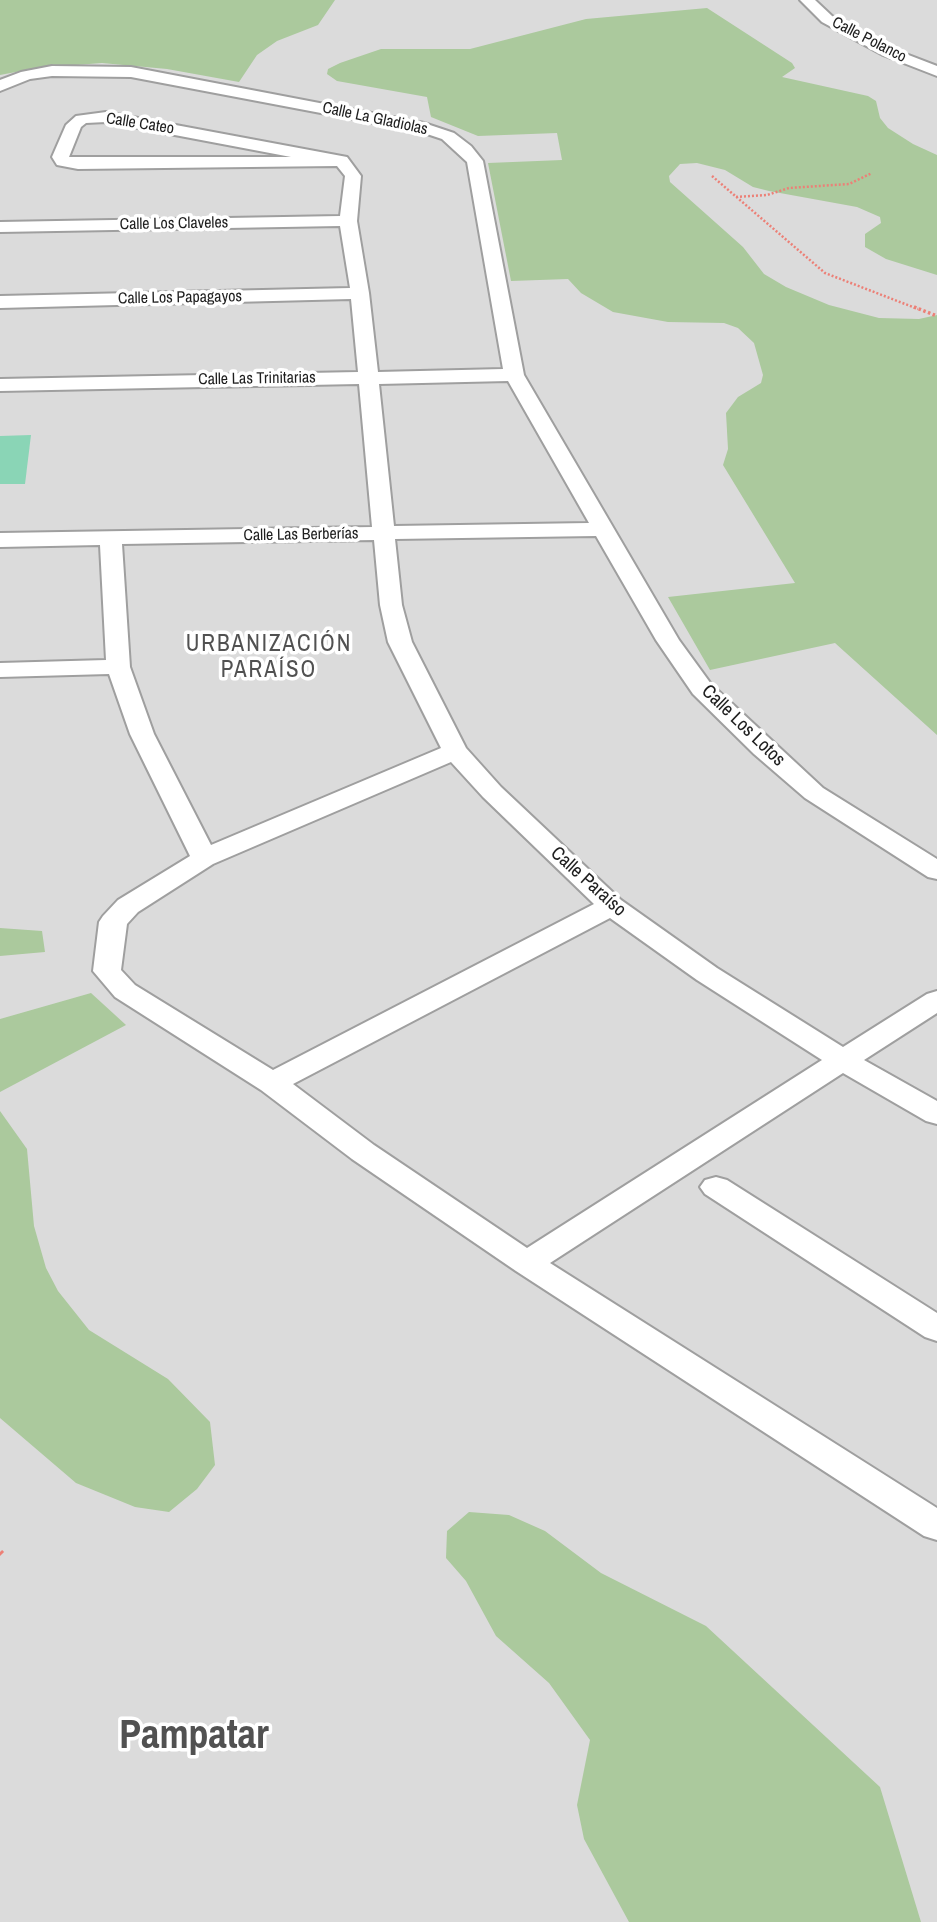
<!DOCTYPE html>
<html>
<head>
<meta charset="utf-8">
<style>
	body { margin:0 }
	canvas { display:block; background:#eeeae4 }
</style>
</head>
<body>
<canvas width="937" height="1922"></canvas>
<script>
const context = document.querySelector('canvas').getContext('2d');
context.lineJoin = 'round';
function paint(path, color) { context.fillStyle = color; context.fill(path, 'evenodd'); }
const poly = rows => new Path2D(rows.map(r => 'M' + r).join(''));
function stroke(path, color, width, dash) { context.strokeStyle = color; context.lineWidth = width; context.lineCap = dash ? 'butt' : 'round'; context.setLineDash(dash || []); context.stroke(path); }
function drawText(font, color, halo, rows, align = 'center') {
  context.font = font + ' "Archivo Narrow",sans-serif'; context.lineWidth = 7; context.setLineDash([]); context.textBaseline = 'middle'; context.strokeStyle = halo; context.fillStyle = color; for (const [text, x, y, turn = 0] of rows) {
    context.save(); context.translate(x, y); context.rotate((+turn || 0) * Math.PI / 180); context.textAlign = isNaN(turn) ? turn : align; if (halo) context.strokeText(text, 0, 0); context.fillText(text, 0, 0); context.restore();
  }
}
paint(poly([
	[0,0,937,0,937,1922,0,1922]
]), '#dbdbdb');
paint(poly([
	[0,0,335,0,318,25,277,41,257,55,239,82,167,69,102,63,37,68,0,75],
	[707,8,792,63,795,68,782,77,868,96,876,101,880,118,888,128,913,144,937,155,937,275,886,259,865,247,865,234,881,223,880,217,857,207,769,191,753,187,725,170,697,163,680,164,669,176,670,182,743,247,764,274,786,287,829,305,879,318,919,319,937,315,937,735,835,643,710,670,668,597,795,583,723,465,728,449,726,413,738,397,761,383,763,375,754,343,738,328,724,323,668,322,613,312,581,293,568,279,511,281,488,163,562,160,557,133,478,136,431,117,427,97,337,81,327,74,328,69,340,63,381,49,470,49,586,19],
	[0,928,42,931,45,952,0,956],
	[91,993,126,1025,0,1092,0,1019],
	[0,1111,27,1149,34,1226,46,1268,58,1291,89,1330,168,1379,210,1422,215,1465,197,1489,169,1512,135,1507,76,1483,0,1418],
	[469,1512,509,1515,545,1531,601,1573,706,1626,880,1787,921,1922,629,1922,584,1839,577,1805,590,1740,549,1683,496,1636,466,1581,446,1558,447,1531]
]), '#abc99d');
paint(poly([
	[31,435,25,484,0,484,0,436]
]), '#8ad5b6');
const minor = poly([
	[800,0,815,0,832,16,893,49,937,66,937,76,883,55,822,22,800,0],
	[52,66,131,67,424,123,454,133,471,146,483,161,524,375,679,640,711,684,823,788,937,859,937,879,928,877,805,798,754,754,693,694,656,640,596,536,395,539,402,605,412,642,466,748,501,787,621,900,717,968,843,1047,927,994,937,991,937,1013,864,1060,937,1101,937,1124,926,1121,843,1073,550,1263,937,1508,937,1540,924,1536,516,1271,352,1159,261,1090,115,997,93,971,99,922,103,916,118,900,190,856,130,734,109,674,0,677,0,663,106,660,100,545,0,547,0,533,372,527,359,384,0,391,0,379,358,372,351,299,0,308,0,296,350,288,340,226,0,232,0,222,340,216,345,176,337,166,78,169,57,165,52,157,66,125,76,116,106,112,347,157,361,176,357,221,369,293,378,372,503,369,467,162,442,139,421,132,131,77,52,76,30,79,0,91,0,80,21,72,52,66],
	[106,122,291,157,69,157,81,127,86,123,106,122],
	[508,381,589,523,394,526,379,384,508,381],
	[374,540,380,605,388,642,441,748,211,845,154,734,130,667,122,544,374,540],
	[451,762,483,797,594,904,273,1070,135,985,121,970,127,924,138,912,213,864,451,762],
	[610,918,697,980,822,1060,527,1248,374,1145,293,1084,610,918],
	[716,1177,727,1180,937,1313,937,1341,925,1337,705,1194,700,1187,705,1180,716,1177]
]);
stroke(minor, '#9f9f9f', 4);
stroke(poly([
	[712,176,825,273,918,309],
	[736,197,767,195,789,188,849,184,872,173]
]), '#ec8077', 2.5, [2, 2]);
stroke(poly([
	[914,307,937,316]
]), '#ec8077', 3.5, [2.5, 2.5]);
stroke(poly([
	[0,1552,2,1554]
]), '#ec8077', 6, [4.5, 4.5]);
paint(minor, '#fff');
drawText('16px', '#1e1e1e', '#fff', [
	["Calle Polanco",869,40,27],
	["Calle La Gladiolas",375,119,12],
	["Calle Cateo",140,124,9],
	["Calle Los Claveles",174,224,-1],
	["Calle Los Papagayos",180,298,-1],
	["Calle Las Trinitarias",257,379,-1],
	["Calle Las Berberías",301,535,-1]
]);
drawText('19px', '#1e1e1e', '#fff', [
	["Calle Los Lotos",743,726,44],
	["Calle Paraíso",588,882,42]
]);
context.letterSpacing = '2px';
drawText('23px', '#515151', '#fff', [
	["URBANIZACIÓN",269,645],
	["PARAÍSO",269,671]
]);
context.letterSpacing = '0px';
drawText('bold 40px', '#515151', '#fff', [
	["Pampatar",194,1737]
]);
</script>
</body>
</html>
